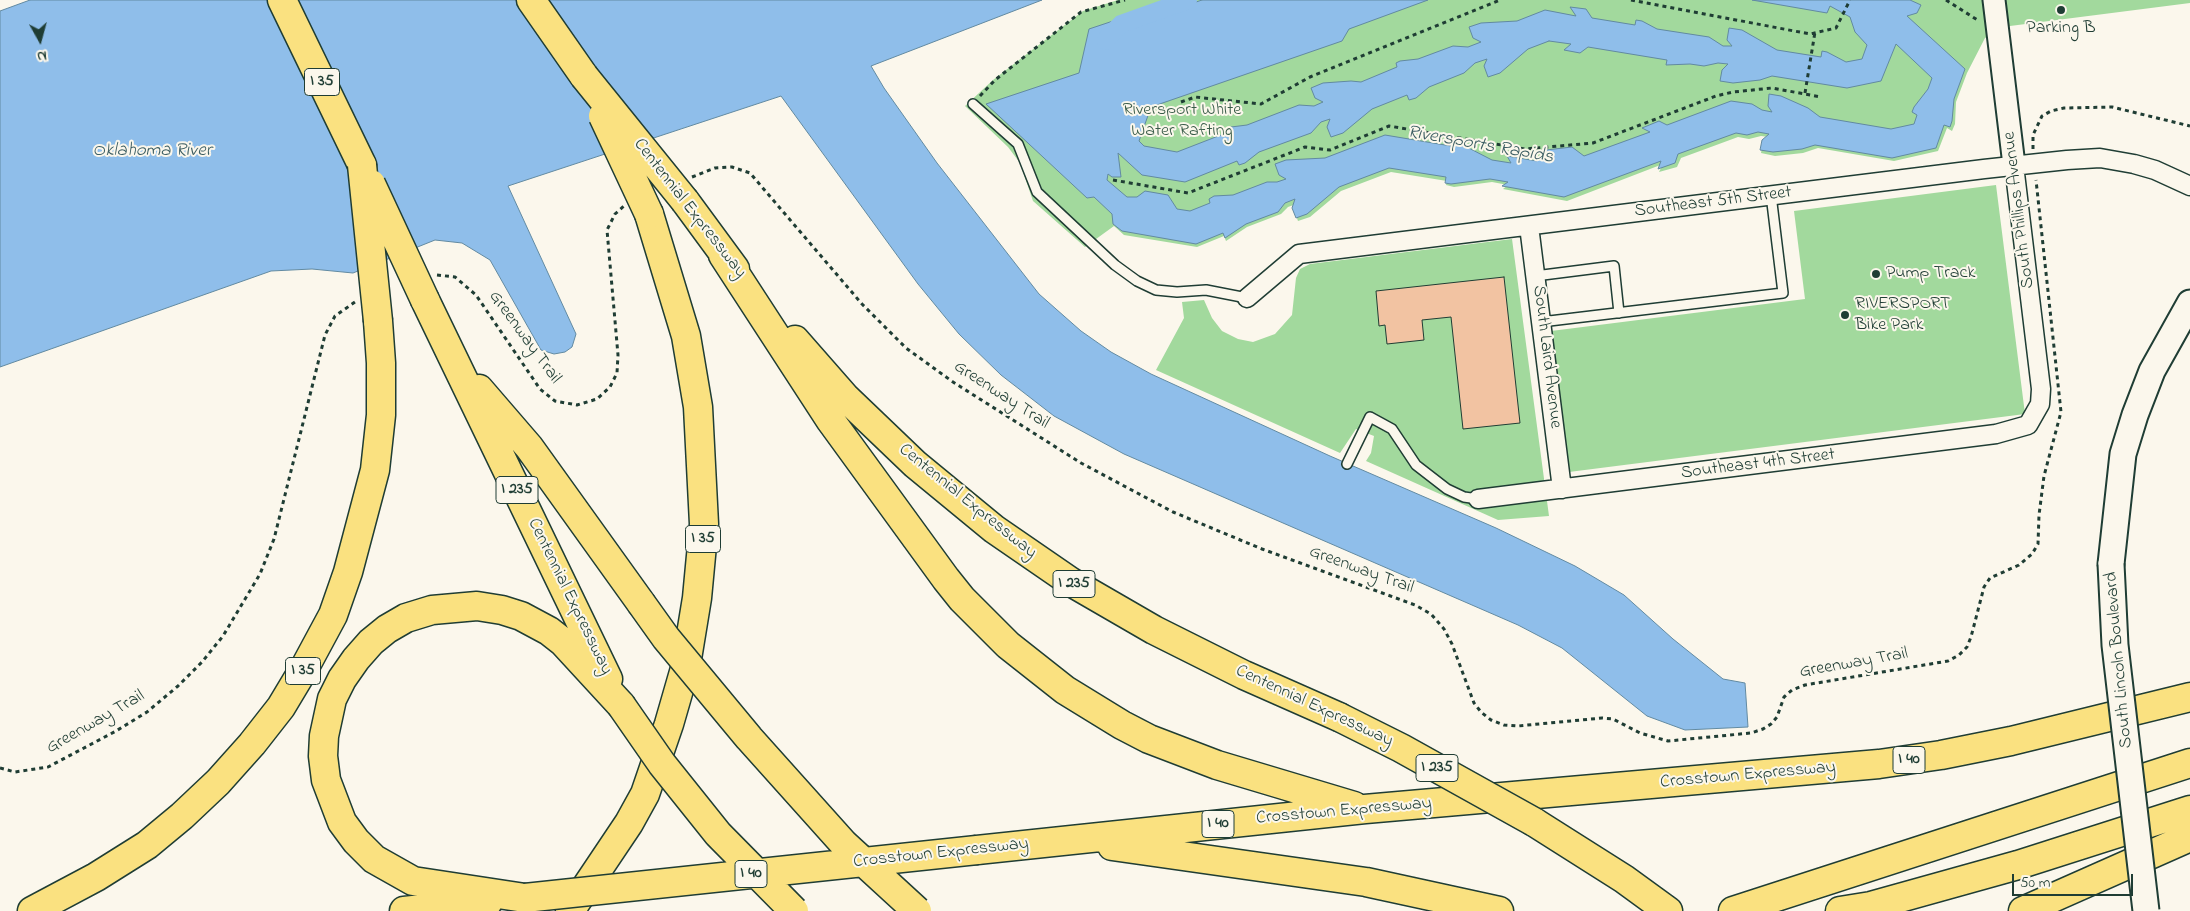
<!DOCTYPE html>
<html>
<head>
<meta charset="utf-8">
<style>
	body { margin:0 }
	#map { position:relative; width:2190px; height:911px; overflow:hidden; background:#fbf7ec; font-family:"Indie Flower",sans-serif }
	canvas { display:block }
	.north { position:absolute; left:15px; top:15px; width:50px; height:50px; -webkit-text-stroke:4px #fbf7ec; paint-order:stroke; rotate:173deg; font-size:14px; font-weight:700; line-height:20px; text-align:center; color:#1f3d34 }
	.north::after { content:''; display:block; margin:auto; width:18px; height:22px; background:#1f3d34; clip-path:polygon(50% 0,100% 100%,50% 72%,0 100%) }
	.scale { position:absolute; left:2012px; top:874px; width:121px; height:22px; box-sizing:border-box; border:2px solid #1f3d34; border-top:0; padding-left:6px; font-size:15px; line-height:18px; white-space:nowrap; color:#1f3d34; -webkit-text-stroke:4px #fbf7ec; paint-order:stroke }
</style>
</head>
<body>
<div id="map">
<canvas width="2190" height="911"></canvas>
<div class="north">N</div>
<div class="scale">50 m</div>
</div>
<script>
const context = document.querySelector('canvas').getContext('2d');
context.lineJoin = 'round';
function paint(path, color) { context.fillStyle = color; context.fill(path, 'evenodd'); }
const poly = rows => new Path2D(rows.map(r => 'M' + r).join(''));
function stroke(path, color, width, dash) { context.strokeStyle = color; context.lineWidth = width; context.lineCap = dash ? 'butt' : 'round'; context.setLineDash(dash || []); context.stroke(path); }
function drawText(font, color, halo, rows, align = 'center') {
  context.font = font + ' "Indie Flower",sans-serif'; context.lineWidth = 4; context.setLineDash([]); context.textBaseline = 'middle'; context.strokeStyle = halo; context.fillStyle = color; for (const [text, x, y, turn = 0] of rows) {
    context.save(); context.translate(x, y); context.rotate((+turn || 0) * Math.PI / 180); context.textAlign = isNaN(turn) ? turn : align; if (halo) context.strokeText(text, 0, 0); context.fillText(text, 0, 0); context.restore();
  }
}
paint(poly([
	[1118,0,2190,0,2190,3,2010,26,1985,38,1967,73,1956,102,1955,124,1952,131,1947,128,1938,151,1894,161,1818,148,1803,153,1775,156,1761,153,1763,143,1769,137,1761,136,1749,139,1738,137,1681,158,1677,167,1659,172,1663,164,1567,201,1503,189,1508,185,1492,182,1454,187,1446,185,1447,181,1391,172,1341,191,1310,217,1298,221,1294,210,1296,204,1288,207,1281,214,1247,227,1226,241,1224,236,1197,247,1124,235,1114,226,1085,247,1033,201,1020,163,1008,147,965,106,993,80,1083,11],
	[1996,185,2025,414,1569,472,1551,331,1805,299,1794,211],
	[1512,239,1549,516,1498,520,1366,461,1371,453,1374,436,1356,429,1340,453,1156,370,1184,318,1182,302,1204,300,1212,318,1222,331,1238,339,1253,342,1275,334,1292,315,1296,278,1300,269,1310,264]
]), '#a2d99d');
const water = poly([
	[30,0,1042,0,871,66,884,88,937,163,1039,294,1081,331,1111,352,1151,374,1330,456,1496,528,1575,566,1624,595,1673,639,1723,679,1745,683,1748,727,1685,730,1647,716,1562,648,1518,625,1124,454,1054,416,1001,375,959,334,918,284,781,96,508,186,576,334,572,347,565,352,554,354,541,350,490,260,462,243,435,240,353,273,312,269,271,271,0,367,0,11,30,0],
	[1202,0,1428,0,1349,29,1342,41,1151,107,1139,141,1144,146,1177,152,1226,133,1225,129,1231,127,1247,125,1299,105,1314,106,1323,102,1315,98,1311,88,1323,83,1351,81,1361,82,1397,67,1396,63,1400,61,1418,59,1453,46,1468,47,1481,42,1473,38,1469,27,1481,23,1517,21,1545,10,1576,16,1570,7,1586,9,1592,18,1635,25,1636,20,1642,21,1657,29,1709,37,1723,46,1732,46,1727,40,1729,28,1742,30,1777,50,1821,57,1822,51,1827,52,1846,62,1862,59,1867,45,1855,32,1850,17,1830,6,1827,13,1752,0,1910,0,1921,5,1917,13,1907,16,1965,69,1954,99,1952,121,1950,127,1944,125,1936,148,1892,158,1815,145,1802,149,1773,152,1760,150,1762,140,1769,134,1758,132,1747,135,1736,133,1678,154,1675,163,1658,169,1661,161,1564,197,1502,186,1508,182,1490,179,1451,184,1445,183,1446,177,1389,168,1339,187,1307,214,1296,218,1292,208,1295,199,1285,203,1278,212,1246,224,1225,238,1223,233,1196,244,1122,231,1113,224,1112,214,1094,197,1087,198,986,104,1079,73,1089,29,1119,19,1122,27,1202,0],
	[1549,41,1571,44,1564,50,1580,53,1588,47,1667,60,1666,65,1690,64,1704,66,1718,63,1728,64,1722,70,1720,81,1733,83,1760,80,1772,76,1847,88,1881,81,1896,44,1932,78,1928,89,1914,107,1912,112,1917,115,1914,124,1891,129,1820,117,1808,108,1781,96,1769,94,1768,106,1772,112,1762,110,1752,104,1731,101,1667,125,1659,121,1642,128,1650,132,1584,156,1572,147,1546,150,1537,161,1507,156,1511,163,1492,160,1459,143,1452,142,1451,146,1385,135,1325,158,1286,160,1275,164,1279,175,1286,179,1277,182,1267,182,1233,195,1214,196,1209,199,1210,203,1190,211,1177,209,1168,195,1145,191,1137,197,1127,197,1107,180,1108,174,1112,177,1121,177,1118,153,1142,175,1185,182,1237,161,1239,165,1245,163,1259,152,1311,133,1321,122,1330,119,1327,127,1331,137,1343,133,1372,109,1407,95,1409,100,1416,98,1429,87,1464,73,1475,63,1487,59,1484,66,1488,77,1500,73,1528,49,1549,41]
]);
paint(water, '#8fbeea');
stroke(water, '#628aa1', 1);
stroke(poly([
	[1106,41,1107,38,1121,24,1188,0]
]), '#8fbeea', 18);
const building = poly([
	[1504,277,1520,423,1463,429,1451,317,1422,320,1424,340,1387,344,1385,325,1379,326,1376,291,1504,277]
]);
paint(building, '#f2c3a2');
stroke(building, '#1f3d34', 1);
const service = poly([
	[973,104,1018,144,1037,192,1115,265,1137,281,1156,290,1177,292,1206,290,1247,298],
	[1535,276,1614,266,1619,313],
	[1541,322,1783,293,1771,195],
	[1347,464,1370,417,1392,429,1416,465,1447,489,1464,497,1478,499]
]);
const minor = poly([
	[1529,226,1562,489],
	[1247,298,1299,254,1984,169,2067,160,2100,158,2134,164,2155,170,2190,186],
	[1478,499,1996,434,2028,425,2040,404,2041,389,2014,165]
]);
const tertiary = poly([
	[1994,0,2014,165]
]);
const secondary = poly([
	[2111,564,2123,454,2135,415,2152,371,2190,303]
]);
const motorway = poly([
	[282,0,362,165],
	[531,0,584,76],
	[685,201,735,269],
	[723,255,831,421,946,579,962,599,1008,645,1065,690,1122,725,1149,739,1217,765,1354,806],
	[425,300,608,679],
	[795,340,845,397,915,464,994,529,1071,582,1154,630,1244,675,1339,717],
	[479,389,529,447,641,603],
	[1534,822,1624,879,1668,911],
	[1112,846,1366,882,1499,911],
	[977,850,1365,809,1879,764,1941,755,2011,741,2190,697],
	[525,898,413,881,374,859,356,841,342,822,326,780,323,756,324,736,332,699,342,679,356,659,371,642,387,629,406,618,432,610,477,606,502,610,521,616,549,631,563,642,621,705],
	[32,911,96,877,147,845,182,816,218,782,252,744,281,707,305,667,333,615,348,572,375,470,381,415,381,363,378,321],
	[404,911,488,902],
	[570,911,629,823,645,794,669,724,686,665,697,598,704,524,698,407,686,336,649,214],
	[1733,911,2190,763],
	[1840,911,1871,906,2018,865,2190,810],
	[2023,911,2190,837]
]);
stroke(service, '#1f3d34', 12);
stroke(minor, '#1f3d34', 21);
stroke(tertiary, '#1f3d34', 25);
stroke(secondary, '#1f3d34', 29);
stroke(motorway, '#1f3d34', 31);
stroke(poly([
	[1631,0,1810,34,1836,28,1850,0],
	[1946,0,1979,21],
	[1805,93,1815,32],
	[980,96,995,80,1081,12,1125,0],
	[1181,102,1195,97,1261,104,1310,77,1500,0],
	[2033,149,2033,135,2042,116,2051,111,2064,108,2112,107,2190,126],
	[692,177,715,168,732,167,750,173,862,304,906,348,953,382,1081,463,1173,512,1262,549,1415,605,1431,614,1444,629,1452,644,1474,703,1481,712,1491,720,1504,725,1518,726,1602,718,1613,719,1640,733,1668,741,1751,733,1763,729,1771,724,1777,717,1784,697,1792,690,1805,685,1948,661,1959,655,1967,647,1971,637,1984,587,1990,578,2019,565,2032,554,2038,544,2039,515,2044,476,2061,412,2036,180],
	[1113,180,1188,193,1305,147,1330,150,1389,126,1525,149,1593,143,1716,96,1733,92,1772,88,1821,97],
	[437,275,455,277,476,295,540,389,555,401,577,405,597,399,610,387,617,373,618,355,607,230,615,214,624,206],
	[0,768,15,772,48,767,116,731,147,712,178,686,202,662,223,636,260,574,274,539,325,335,335,316,355,302]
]), '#1f3d34', 3, [4, 4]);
stroke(service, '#fbf7ec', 9);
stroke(minor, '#fbf7ec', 18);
stroke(tertiary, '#fbf7ec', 21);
stroke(secondary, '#fbf7ec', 25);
stroke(motorway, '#fae180', 28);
const secondaryBridge = poly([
	[2111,564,2115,645,2146,911]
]);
const motorwayBridge = poly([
	[584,76,685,201],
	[603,116,649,214],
	[362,165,378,321],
	[371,184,425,300],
	[641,603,666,638,749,738,844,844,917,911],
	[621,705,662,764,718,834,794,911],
	[1339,717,1401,748,1534,822],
	[525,898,977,850]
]);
stroke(secondaryBridge, '#1f3d34', 29, []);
stroke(motorwayBridge, '#1f3d34', 31, []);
stroke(secondaryBridge, '#fbf7ec', 25);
stroke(motorwayBridge, '#fae180', 28);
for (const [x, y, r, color] of [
	[2061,10,5,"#1f3d34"],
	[1876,274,5,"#1f3d34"],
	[1845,315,5,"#1f3d34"]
]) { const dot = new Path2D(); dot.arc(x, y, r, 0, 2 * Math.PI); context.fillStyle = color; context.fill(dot); stroke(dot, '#fbf7ec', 2); }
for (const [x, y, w] of [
	[322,82,35],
	[517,490,42],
	[703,539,35],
	[1074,584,42],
	[303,671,35],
	[1909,760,32],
	[1437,768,42],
	[1218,824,32],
	[751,874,32]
]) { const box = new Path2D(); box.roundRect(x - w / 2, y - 13.5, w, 27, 4); context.fillStyle = '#fbf7ec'; context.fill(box); stroke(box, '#1f3d34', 1); }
drawText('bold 16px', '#1f3d34', null, [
	["I 35",322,82],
	["I 235",517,490],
	["I 35",703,539],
	["I 235",1074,584],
	["I 35",303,671],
	["I 40",1909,760],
	["I 235",1437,768],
	["I 40",1218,824],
	["I 40",751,874]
]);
drawText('18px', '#1f3d34', '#fbf7ec', [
	["Parking B",2061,29,"center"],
	["Pump Track",1886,274],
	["RIVERSPORT",1855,305],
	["Bike Park",1855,326]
], 'left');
drawText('18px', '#395c49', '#fbf7ec', [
	["Riversport White",1182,111],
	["Water Rafting",1182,132]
]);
drawText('18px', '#1f3d34', '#fbf7ec', [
	["Southeast 5th Street",1713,203,-7],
	["Centennial Expressway",689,209,52],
	["South Phillips Avenue",2020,210,-97],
	["Greenway Trail",524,338,54],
	["South Laird Avenue",1546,357,83],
	["Greenway Trail",1001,396,33],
	["Southeast 4th Street",1758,465,-7],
	["Centennial Expressway",967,502,39],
	["Greenway Trail",1361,571,20],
	["Centennial Expressway",569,597,64],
	["South Lincoln Boulevard",2120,660,-95],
	["Greenway Trail",1854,664,-10],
	["Centennial Expressway",1314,707,25],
	["Greenway Trail",96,723,-30],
	["Crosstown Expressway",1748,776,-5],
	["Crosstown Expressway",1344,812,-5],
	["Crosstown Expressway",941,854,-6]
]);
drawText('italic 19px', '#3b5d62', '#fbf7ec', [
	["Riversports Rapids",1480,146,10],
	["Oklahoma River",152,152]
]);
</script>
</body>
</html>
